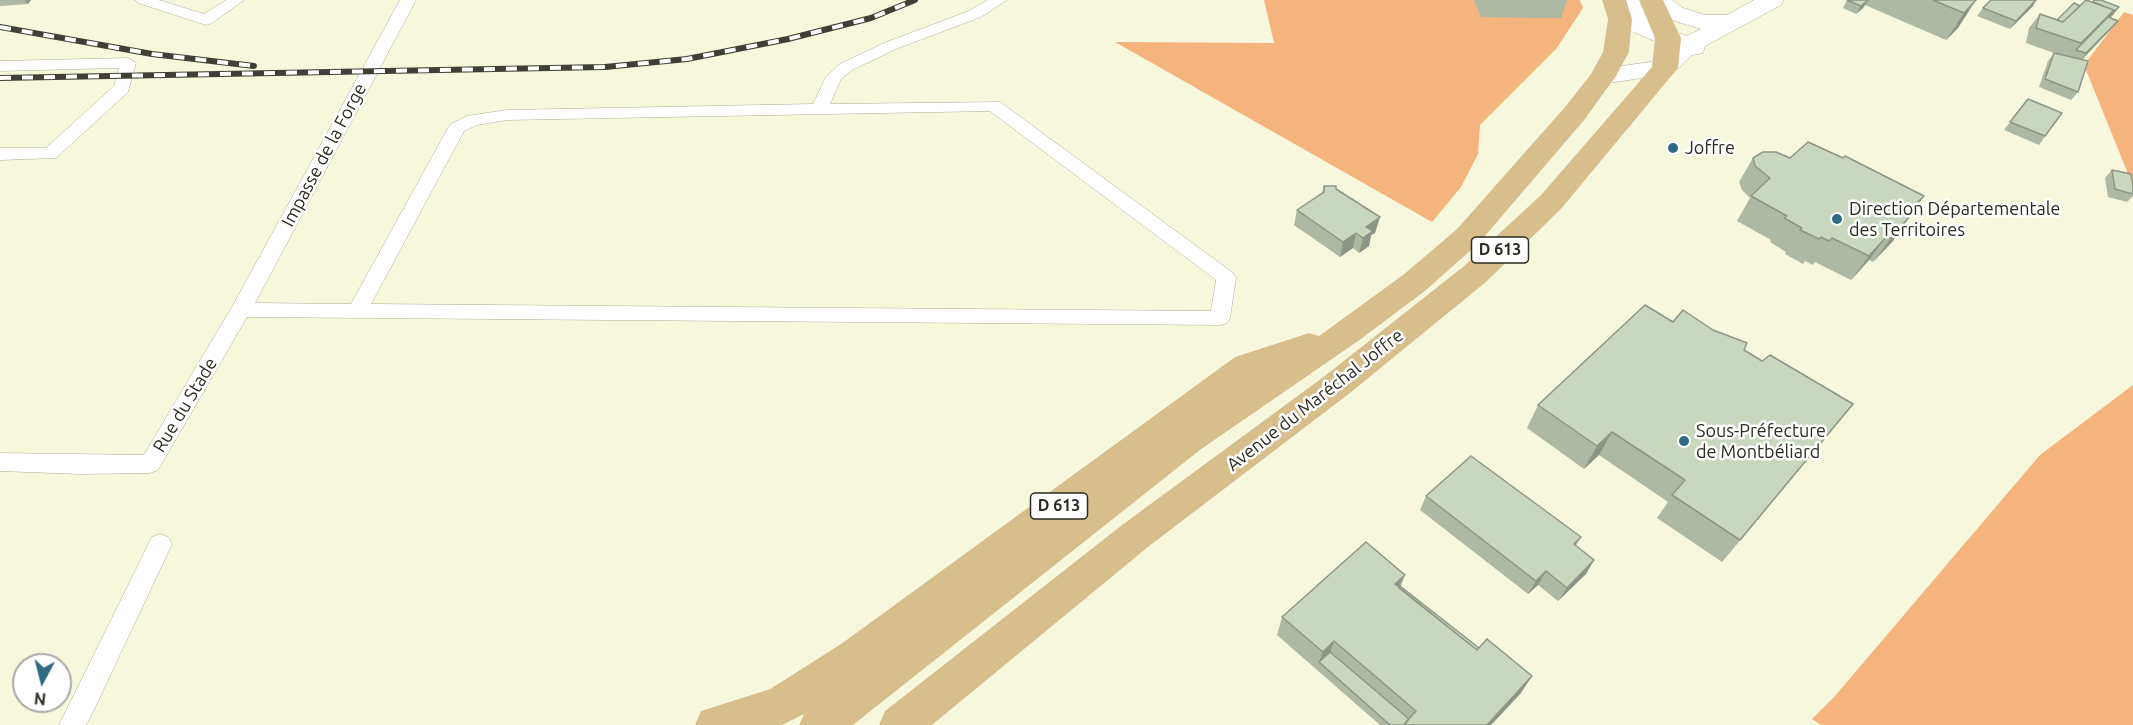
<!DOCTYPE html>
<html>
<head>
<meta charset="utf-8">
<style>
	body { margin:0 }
	#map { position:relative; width:2133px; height:725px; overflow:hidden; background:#f7f7dc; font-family:Ubuntu,sans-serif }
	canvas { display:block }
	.north { position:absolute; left:12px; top:653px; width:60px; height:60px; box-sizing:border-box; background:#fff; border:2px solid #aaaaa6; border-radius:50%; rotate:187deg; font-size:16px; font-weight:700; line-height:24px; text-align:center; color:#2b2b21 }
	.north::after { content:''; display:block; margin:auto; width:21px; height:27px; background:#306b83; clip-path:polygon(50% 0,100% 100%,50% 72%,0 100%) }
</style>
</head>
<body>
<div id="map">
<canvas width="2133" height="725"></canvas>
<div class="north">N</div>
</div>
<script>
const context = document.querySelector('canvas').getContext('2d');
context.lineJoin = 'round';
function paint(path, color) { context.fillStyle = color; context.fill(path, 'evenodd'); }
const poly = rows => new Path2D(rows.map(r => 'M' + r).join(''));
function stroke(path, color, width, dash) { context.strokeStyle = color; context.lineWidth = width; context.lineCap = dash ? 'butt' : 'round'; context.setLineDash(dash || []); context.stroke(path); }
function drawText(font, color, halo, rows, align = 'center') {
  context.font = font + ' Ubuntu,sans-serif'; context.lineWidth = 5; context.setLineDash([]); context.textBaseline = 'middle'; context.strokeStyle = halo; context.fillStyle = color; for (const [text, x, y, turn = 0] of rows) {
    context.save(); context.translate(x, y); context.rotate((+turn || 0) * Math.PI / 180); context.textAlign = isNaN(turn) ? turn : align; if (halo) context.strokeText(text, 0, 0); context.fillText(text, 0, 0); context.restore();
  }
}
paint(poly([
	[1264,0,1580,0,1583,8,1556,49,1480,125,1478,154,1461,187,1432,222,1115,42,1274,43],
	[2124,12,2133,15,2133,186,2084,65],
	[2133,385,2133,725,1821,725,1812,719,1835,696,2040,455]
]), '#f5b37e');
const lane = poly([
	[135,0,159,0,204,14,226,0,244,0,212,23,206,25,138,3,135,0],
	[400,0,416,0,255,303,351,304,448,128,451,124,467,116,507,110,813,104,826,77,840,64,884,43,969,11,988,0,1007,0,981,17,896,49,852,70,841,79,830,104,1000,102,1233,273,1236,278,1230,318,1227,323,1220,325,247,317,158,470,150,473,81,474,0,471,0,453,144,455,232,307,400,0],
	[990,111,1216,280,1211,311,371,304,464,131,477,125,507,120,990,111],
	[128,58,136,63,128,92,56,158,0,160,0,148,46,148,114,86,119,68,0,71,0,61,128,58],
	[160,534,168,537,172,544,92,714,86,725,59,725,152,537,160,534]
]);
const street = poly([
	[1622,0,1672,0,1683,8,1705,15,1727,15,1754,0,1784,0,1781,5,1705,46,1703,53,1692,55,1674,73,1603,84,1594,82,1590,76,1594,70,1657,61,1671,48,1631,31,1628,26,1622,0],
	[1647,3,1665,18,1701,29,1687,36,1651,22,1647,3]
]);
const primary = poly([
	[1602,0,1626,0,1632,19,1629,52,1616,76,1585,119,1479,243,1425,291,1361,339,1200,450,853,725,799,725,804,714,782,725,695,725,701,711,770,689,841,644,1235,357,1309,333,1319,336,1403,275,1457,229,1565,107,1591,74,1603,52,1608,19,1602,0],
	[1639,0,1663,0,1681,38,1678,68,1561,209,1486,282,1350,393,1148,547,932,725,879,725,885,711,1122,525,1326,375,1464,266,1541,195,1652,67,1655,38,1639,0]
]);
stroke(lane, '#aeae94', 1);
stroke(street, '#aeae94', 1);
stroke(primary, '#fff', 1);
paint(lane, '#fff');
paint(street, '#fff');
paint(primary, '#d7be8b');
const rail = poly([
	[0,27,152,54,254,66],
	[0,78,605,67,687,59,788,39,871,18,915,0]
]);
stroke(rail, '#3f3f34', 6);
stroke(rail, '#fff', 4, [11]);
paint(poly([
	[0,0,31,0,28,4,0,6],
	[1474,0,1567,0,1561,18,1481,17],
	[1847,0,1975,0,1958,28,1946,40,1865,5,1863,8,1856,14,1843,8],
	[2033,6,2010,29,1977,16,1983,8],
	[2080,6,2113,15,2110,17,2118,21,2112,28,2082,60,2078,92,2071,100,2039,87,2048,61,2054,53,2026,43,2029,28,2040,14,2057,20],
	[2028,99,2062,113,2039,145,2004,130],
	[1753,158,1790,158,1924,196,1893,241,1873,262,1869,260,1851,280,1815,262,1813,265,1805,261,1803,264,1785,254,1786,252,1770,242,1771,240,1737,221,1750,198,1742,190,1739,182],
	[2112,170,2133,187,2133,196,2127,202,2108,197,2105,178],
	[1324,186,1336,189,1380,217,1375,233,1371,235,1369,246,1359,253,1353,248,1340,257,1294,225,1297,210,1322,193],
	[1673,322,1744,350,1834,427,1722,562,1657,518,1668,502,1599,455,1584,469,1527,428,1538,405],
	[1426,496,1581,537,1576,546,1594,560,1586,574,1558,601,1538,585,1528,594,1420,510],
	[1405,575,1400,586,1521,693,1491,725,1380,725,1277,635,1282,617]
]), '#aeb9a4');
paint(poly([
	[24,0,31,0,28,4],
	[1868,0,1863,8,1856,14,1861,6],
	[1976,0,1958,28,1946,40,1964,13],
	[2036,0,2033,6,2010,29,2016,21],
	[2119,7,2113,15,2076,50,2081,43,2114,10],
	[2118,21,2112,28,2080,61,2086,53],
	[1924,196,1906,220,1889,238,1906,214],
	[1910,216,1893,241,1873,262,1891,238],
	[1380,217,1375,233,1371,235,1369,246,1359,253,1366,227],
	[1356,233,1353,248,1340,257,1343,242],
	[1887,236,1869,260,1851,280,1869,256],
	[1853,404,1834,427,1722,562,1740,540],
	[1612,432,1599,455,1584,469,1597,446],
	[1594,560,1586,574,1558,601,1567,588],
	[1546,571,1538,585,1528,594,1536,581],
	[1405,575,1397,593,1395,584],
	[1334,641,1328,659,1319,662,1323,652],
	[1532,676,1521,693,1491,725,1487,725]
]), '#8d9686');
const building = poly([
	[1847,0,1868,0,1861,6,1847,0],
	[1933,0,1976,0,1964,13,1933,0],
	[1991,0,2036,0,2016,21,1983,8,1991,0],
	[2086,0,2114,10,2081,43,2036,28,2040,14,2063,22,2086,0],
	[2094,0,2101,0,2119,7,2108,17,2114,10,2093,2,2094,0],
	[2074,3,2080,6,2063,22,2057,20,2074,3],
	[2108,17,2118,21,2086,53,2076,50,2108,17],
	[2054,53,2088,61,2078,92,2045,79,2054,53],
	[2028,99,2062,113,2045,136,2010,122,2028,99],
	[1808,142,1843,158,1845,156,1924,196,1906,214,1910,216,1891,238,1887,236,1869,256,1832,238,1829,241,1821,237,1819,239,1800,230,1802,228,1784,218,1787,216,1751,196,1770,178,1755,166,1753,158,1763,152,1776,152,1790,158,1808,142],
	[2112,170,2131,174,2133,187,2133,194,2115,189,2112,170],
	[1324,186,1336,186,1336,189,1380,217,1366,227,1373,231,1363,238,1356,233,1343,242,1297,210,1324,192,1324,186],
	[1645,305,1673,322,1683,310,1713,330,1747,343,1744,350,1762,361,1770,355,1853,404,1740,540,1672,495,1685,480,1612,432,1597,446,1538,405,1645,305],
	[1471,456,1581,537,1574,544,1594,560,1567,588,1546,571,1536,581,1426,496,1471,456],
	[1366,542,1405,575,1395,584,1477,650,1487,639,1532,676,1487,725,1407,725,1405,723,1416,711,1334,641,1323,652,1282,617,1366,542],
	[1400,586,1479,648,1477,650,1399,588,1400,586],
	[1330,652,1409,719,1404,725,1390,725,1319,662,1330,652]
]);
paint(building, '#cad7bf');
stroke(building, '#8d9686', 1.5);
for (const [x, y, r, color] of [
	[1673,148,6,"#306b83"],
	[1837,219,6,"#306b83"],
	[1684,441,6,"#306b83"]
]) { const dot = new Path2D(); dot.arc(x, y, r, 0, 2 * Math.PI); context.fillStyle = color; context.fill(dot); stroke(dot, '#fff', 2); }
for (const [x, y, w] of [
	[1500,250,57],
	[1059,506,57]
]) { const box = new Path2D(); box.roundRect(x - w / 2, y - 13, w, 26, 4.5); context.fillStyle = '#fff'; context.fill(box); stroke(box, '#2b2b21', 1.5); }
drawText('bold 16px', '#2b2b21', null, [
	["D 613",1500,250],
	["D 613",1059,506]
]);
drawText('18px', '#2b2b21', '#fff', [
	["Joffre",1685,148],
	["Direction Départementale",1849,209],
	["des Territoires",1849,230],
	["Sous-Préfecture",1696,431],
	["de Montbéliard",1696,452]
], 'left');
drawText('18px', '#2b2b21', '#fff', [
	["Impasse de la Forge",324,155,-62],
	["Avenue du Maréchal Joffre",1315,400,-38],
	["Rue du Stade",185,405,-59]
]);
</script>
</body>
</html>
